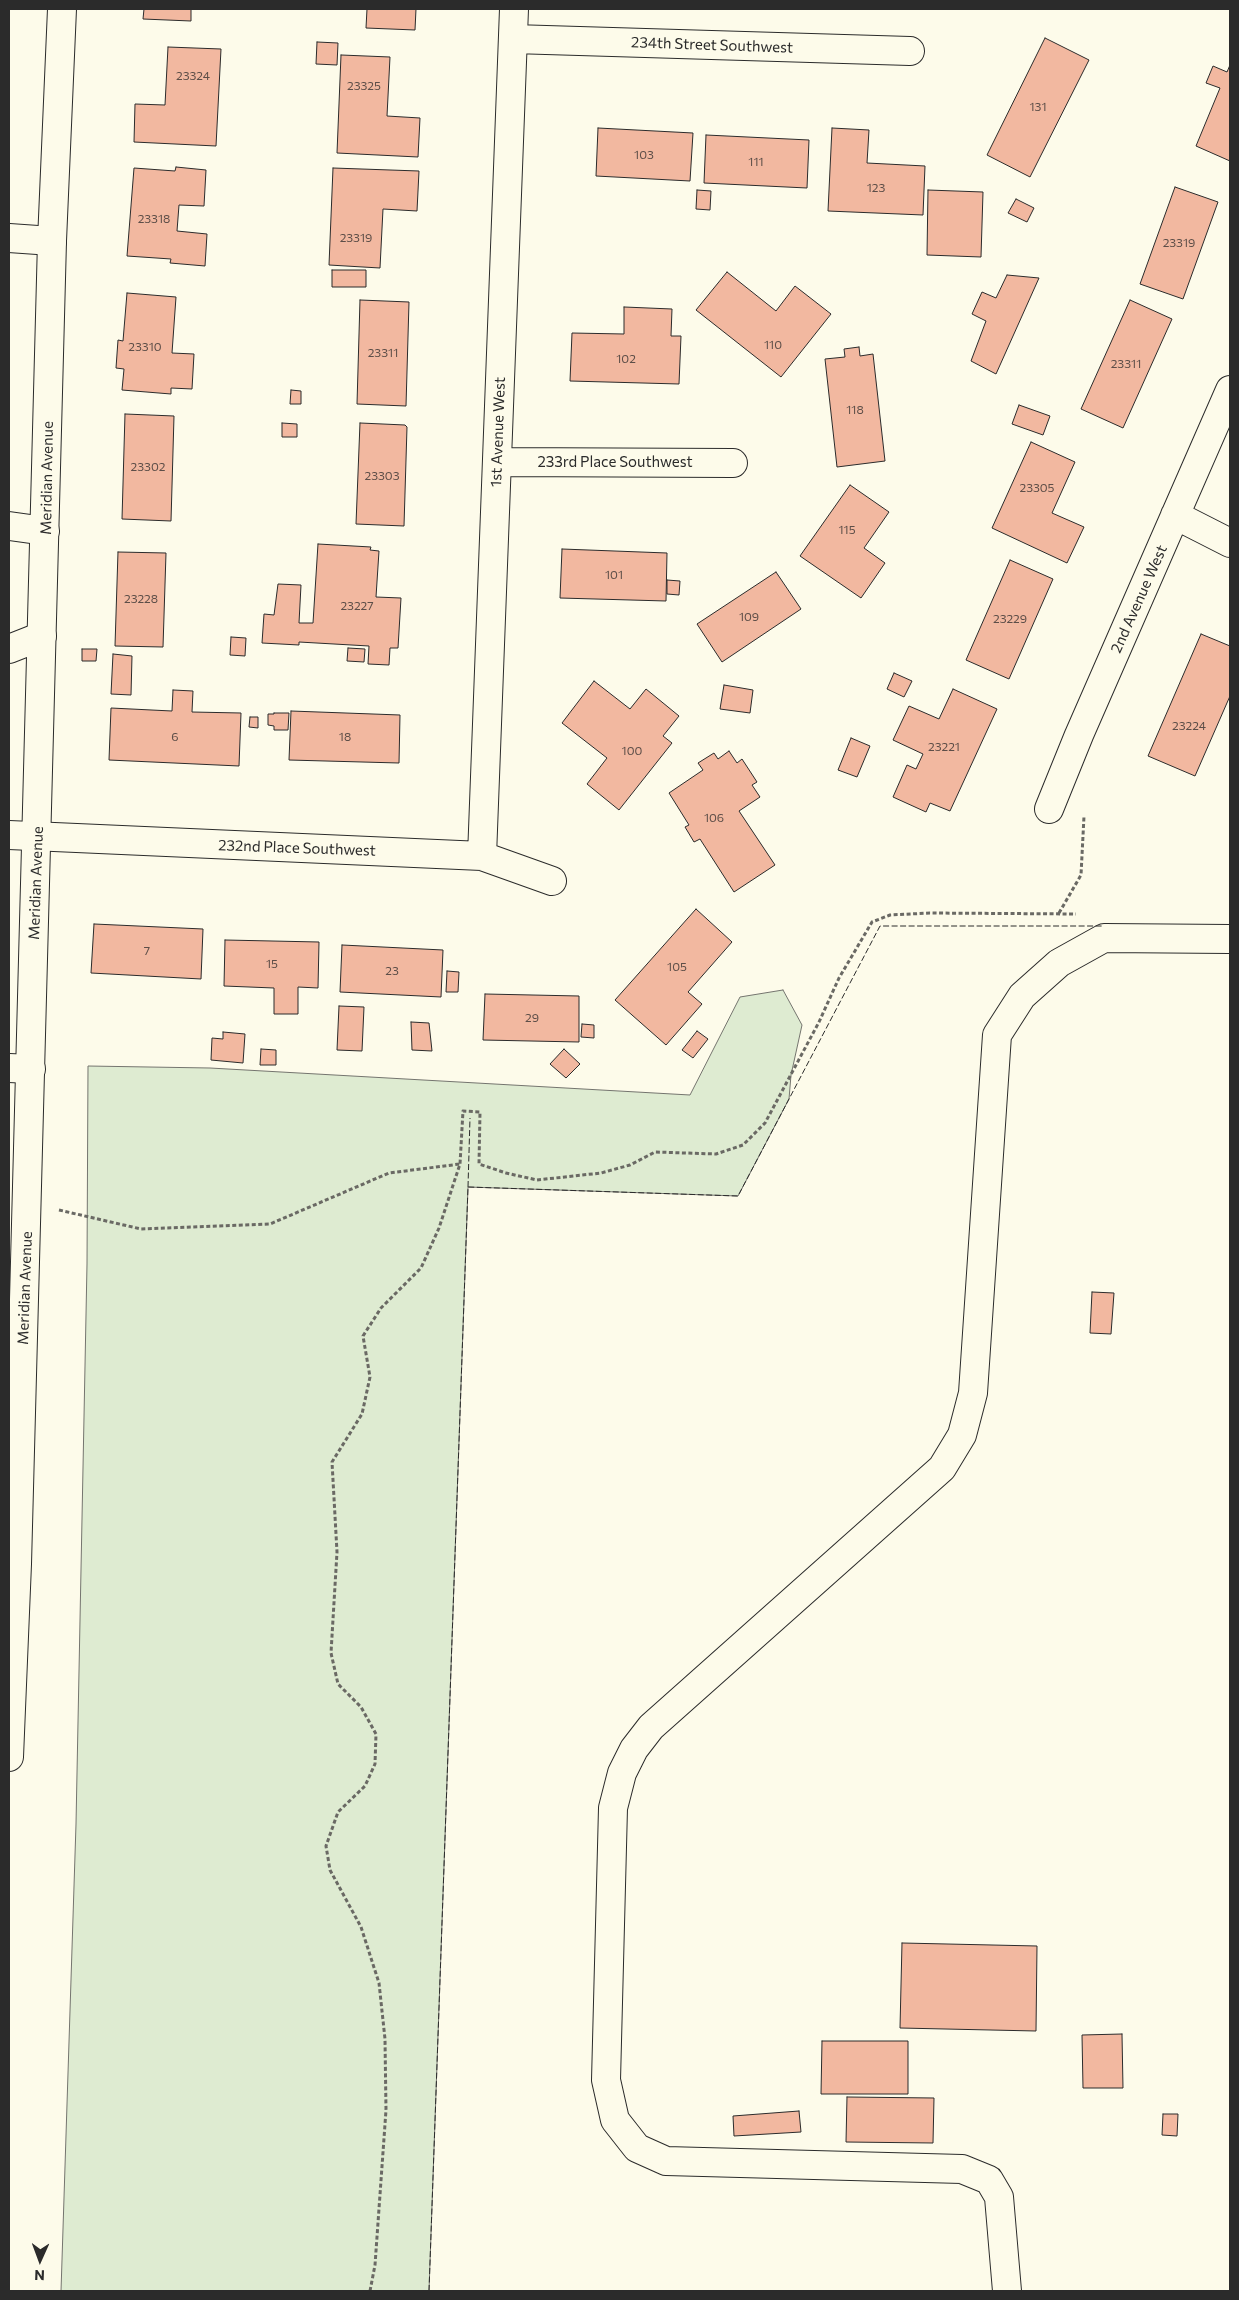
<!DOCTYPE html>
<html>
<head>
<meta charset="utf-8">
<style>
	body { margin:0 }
	#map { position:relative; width:1239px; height:2300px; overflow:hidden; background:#fdfbea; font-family:Commissioner,sans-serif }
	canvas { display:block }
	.frame { position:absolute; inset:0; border:10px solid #2b2b2b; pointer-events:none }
	.north { position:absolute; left:15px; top:2235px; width:50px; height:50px; -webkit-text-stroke:4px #fdfbea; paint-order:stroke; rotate:182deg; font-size:14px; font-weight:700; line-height:20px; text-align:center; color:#2b2b2b }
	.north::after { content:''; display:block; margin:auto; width:18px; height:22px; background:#2b2b2b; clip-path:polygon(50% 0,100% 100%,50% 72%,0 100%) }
</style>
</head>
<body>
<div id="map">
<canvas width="1239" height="2300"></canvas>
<div class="frame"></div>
<div class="north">N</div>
</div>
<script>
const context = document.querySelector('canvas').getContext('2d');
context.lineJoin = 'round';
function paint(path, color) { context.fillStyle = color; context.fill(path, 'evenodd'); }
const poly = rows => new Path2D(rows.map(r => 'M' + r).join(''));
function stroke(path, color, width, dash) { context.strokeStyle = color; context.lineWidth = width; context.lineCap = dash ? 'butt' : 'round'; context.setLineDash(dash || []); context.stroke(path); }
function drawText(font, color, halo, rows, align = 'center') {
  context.font = font + ' Commissioner,sans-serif'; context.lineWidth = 4; context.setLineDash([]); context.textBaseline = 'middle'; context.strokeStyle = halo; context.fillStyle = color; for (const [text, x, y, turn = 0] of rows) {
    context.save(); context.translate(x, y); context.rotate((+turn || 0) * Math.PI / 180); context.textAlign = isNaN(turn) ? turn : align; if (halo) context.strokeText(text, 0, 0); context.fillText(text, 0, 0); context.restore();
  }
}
const green = poly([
	[783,990,802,1025,791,1075,789,1099,738,1196,468,1187,429,2291,61,2291,76,1824,87,1264,88,1066,210,1068,690,1095,740,997,783,990]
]);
paint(green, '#deebd1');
stroke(green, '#74746e', 1);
const building = poly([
	[144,9,191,9,191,21,143,19,144,9],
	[367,9,416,9,415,30,366,28,367,9],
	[1045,38,1089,60,1030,177,987,155,1045,38],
	[317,42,338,43,337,65,316,64,317,42],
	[168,47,221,49,216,146,134,142,135,104,165,105,168,47],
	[341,55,390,57,387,116,420,118,418,157,337,153,341,55],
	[1230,65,1230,161,1196,146,1220,88,1206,83,1213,66,1227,72,1230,65],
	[598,128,693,133,690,181,596,176,598,128],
	[832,128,869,130,867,163,925,166,923,215,828,211,832,128],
	[706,135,809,140,807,188,704,183,706,135],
	[176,167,206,170,204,206,179,205,177,231,207,234,205,266,170,263,171,259,127,256,134,168,175,171,176,167],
	[333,168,419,171,417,211,383,209,380,268,329,265,333,168],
	[1175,187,1218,202,1183,299,1140,284,1175,187],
	[697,190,711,191,710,210,696,209,697,190],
	[928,190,983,192,981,257,927,255,928,190],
	[1016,199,1034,208,1027,222,1008,213,1016,199],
	[332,270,366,270,366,287,332,287,332,270],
	[727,272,776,311,795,286,831,314,781,377,696,310,727,272],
	[1007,275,1039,278,996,374,971,361,986,321,972,314,982,292,996,298,1007,275],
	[127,293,176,297,172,353,194,354,192,389,171,388,171,394,122,390,124,369,116,368,118,340,123,341,127,293],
	[360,300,409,302,406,406,357,404,360,300],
	[1130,300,1172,319,1123,428,1081,409,1130,300],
	[624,307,672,309,671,336,681,336,679,384,570,381,572,333,624,334,624,307],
	[859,347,860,356,873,354,885,461,837,467,825,359,845,357,844,349,859,347],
	[291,390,301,391,301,404,290,404,291,390],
	[1019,405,1050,416,1043,435,1012,424,1019,405],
	[125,414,174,416,171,521,122,519,125,414],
	[282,423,297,424,297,437,282,437,282,423],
	[360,423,405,425,407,427,404,526,356,524,360,423],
	[1031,442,1075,462,1052,513,1084,527,1067,563,992,528,1031,442],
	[850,485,889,512,864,548,885,563,861,598,800,556,850,485],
	[318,544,371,547,370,550,379,551,376,597,401,598,398,648,390,648,389,665,368,664,369,646,299,642,299,645,262,643,264,614,274,615,278,584,301,585,299,623,313,623,318,544],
	[562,549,667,553,666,601,560,598,562,549],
	[118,552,166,553,163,647,115,646,118,552],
	[1010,560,1053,579,1009,679,966,660,1010,560],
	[776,572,801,609,722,662,697,624,776,572],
	[667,580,680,581,679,595,667,594,667,580],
	[1201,634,1230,646,1230,696,1195,776,1148,756,1201,634],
	[231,637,246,638,245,656,230,655,231,637],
	[348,648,365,649,364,662,347,661,348,648],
	[82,649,97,649,96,661,82,661,82,649],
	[113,654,132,656,131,695,111,694,113,654],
	[894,673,912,681,904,697,887,689,894,673],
	[594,681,630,709,646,689,679,716,663,736,672,743,619,810,587,784,607,758,562,723,594,681],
	[724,685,753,690,750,713,720,709,724,685],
	[953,689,997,709,950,811,930,803,926,812,893,797,907,765,916,769,923,754,893,740,909,706,939,719,953,689],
	[173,690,193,691,192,712,241,713,239,766,109,760,111,708,172,711,173,690],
	[291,711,400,715,399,763,289,760,291,711],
	[274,713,289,713,288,730,274,730,274,726,268,725,268,714,274,714,274,713],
	[250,717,258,717,258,728,249,727,250,717],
	[851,738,870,746,857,777,838,770,851,738],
	[729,751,737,763,742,759,757,782,752,785,760,797,739,811,775,865,734,892,700,839,694,842,685,827,689,825,669,793,703,770,698,763,714,753,718,759,729,751],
	[696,909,732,942,688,992,702,1004,666,1045,615,1000,696,909],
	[94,924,203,929,201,979,91,973,94,924],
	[225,940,319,942,318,988,298,987,298,1014,274,1014,274,988,224,986,225,940],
	[342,945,443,950,441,997,340,992,342,945],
	[447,971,459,972,458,992,446,992,447,971],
	[485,994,579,996,579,1042,483,1040,485,994],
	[339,1006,364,1007,362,1051,337,1050,339,1006],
	[411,1022,429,1023,432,1051,412,1050,411,1022],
	[582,1024,594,1025,594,1038,581,1037,582,1024],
	[697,1031,708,1039,693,1058,682,1050,697,1031],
	[223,1032,245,1034,243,1063,211,1060,212,1038,223,1039,223,1032],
	[261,1049,276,1050,276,1065,260,1065,261,1049],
	[564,1049,580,1064,566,1078,550,1064,564,1049],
	[1092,1292,1114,1293,1111,1334,1090,1333,1092,1292],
	[902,1943,1037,1946,1036,2031,900,2028,902,1943],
	[1122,2034,1123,2088,1083,2088,1082,2035,1122,2034],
	[822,2041,908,2041,908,2094,821,2094,822,2041],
	[847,2097,934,2098,933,2143,846,2142,847,2097],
	[799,2111,801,2132,734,2136,733,2116,799,2111],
	[1163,2114,1178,2114,1177,2136,1162,2135,1163,2114]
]);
paint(building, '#f2b8a0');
stroke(building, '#2b2b2b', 1);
const minor = poly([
	[513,39,910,51],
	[9,238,52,241],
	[497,462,733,463],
	[1175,515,1230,543],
	[9,526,45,531],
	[9,649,42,636],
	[1049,809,1079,735,1230,390],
	[9,835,482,856,552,881],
	[482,856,514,9],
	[9,1068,31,1069],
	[1007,2291,999,2197,989,2180,962,2169,666,2161,637,2148,615,2120,606,2080,613,1808,622,1773,634,1749,651,1727,942,1468,962,1435,973,1393,997,1035,1022,996,1059,963,1104,938,1230,939]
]);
const major = poly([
	[9,1757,17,1564,52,241,62,9]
]);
stroke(minor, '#2b2b2b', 30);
stroke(major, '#2b2b2b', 30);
stroke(poly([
	[1059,913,1081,875,1084,816],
	[59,1210,141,1229,270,1224,389,1173,460,1164],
	[370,2291,375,2265,386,2110,385,2039,379,1983,361,1927,330,1870,326,1846,338,1812,365,1786,375,1764,376,1734,361,1707,338,1684,331,1653,337,1552,332,1462,362,1414,370,1377,363,1336,381,1308,421,1268,439,1228,460,1164,463,1111,480,1112,479,1164,506,1173,537,1180,601,1173,630,1165,655,1152,716,1154,743,1145,765,1123,819,1022,839,978,872,922,890,915,930,913,1076,914]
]), '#6a6964', 3, [4, 2.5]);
stroke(minor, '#fdfbea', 28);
stroke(major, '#fdfbea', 28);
stroke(poly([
	[468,1187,470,1118],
	[429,2291,468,1187,738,1196,880,926,1102,926]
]), '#2b2b2b', 1, [6, 2.5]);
drawText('12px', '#5d4e48', null, [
	["23324",193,76],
	["23325",364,86],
	["131",1038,107],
	["103",644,155],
	["111",756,162],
	["123",876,188],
	["23318",154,219],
	["23319",356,238],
	["23319",1179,243],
	["110",773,345],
	["23310",145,347],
	["23311",383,353],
	["102",626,359],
	["23311",1126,364],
	["118",855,410],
	["23302",148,467],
	["23303",382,476],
	["23305",1037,488],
	["115",847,530],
	["101",614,575],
	["23228",141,599],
	["23227",357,606],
	["109",749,617],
	["23229",1010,619],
	["23224",1189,726],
	["6",175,737],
	["18",345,737],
	["23221",944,747],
	["100",632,751],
	["106",714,818],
	["7",147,951],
	["15",272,964],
	["105",677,967],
	["23",392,971],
	["29",532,1018]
]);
drawText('15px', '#2b2b2b', '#fdfbea', [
	["234th Street Southwest",712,45,2],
	["1st Avenue West",498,432,-88],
	["233rd Place Southwest",615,462],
	["Meridian Avenue",47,478,-89],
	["2nd Avenue West",1139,599,-66],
	["232nd Place Southwest",297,848,2],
	["Meridian Avenue",36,883,-88],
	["Meridian Avenue",25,1288,-88]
]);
</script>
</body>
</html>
